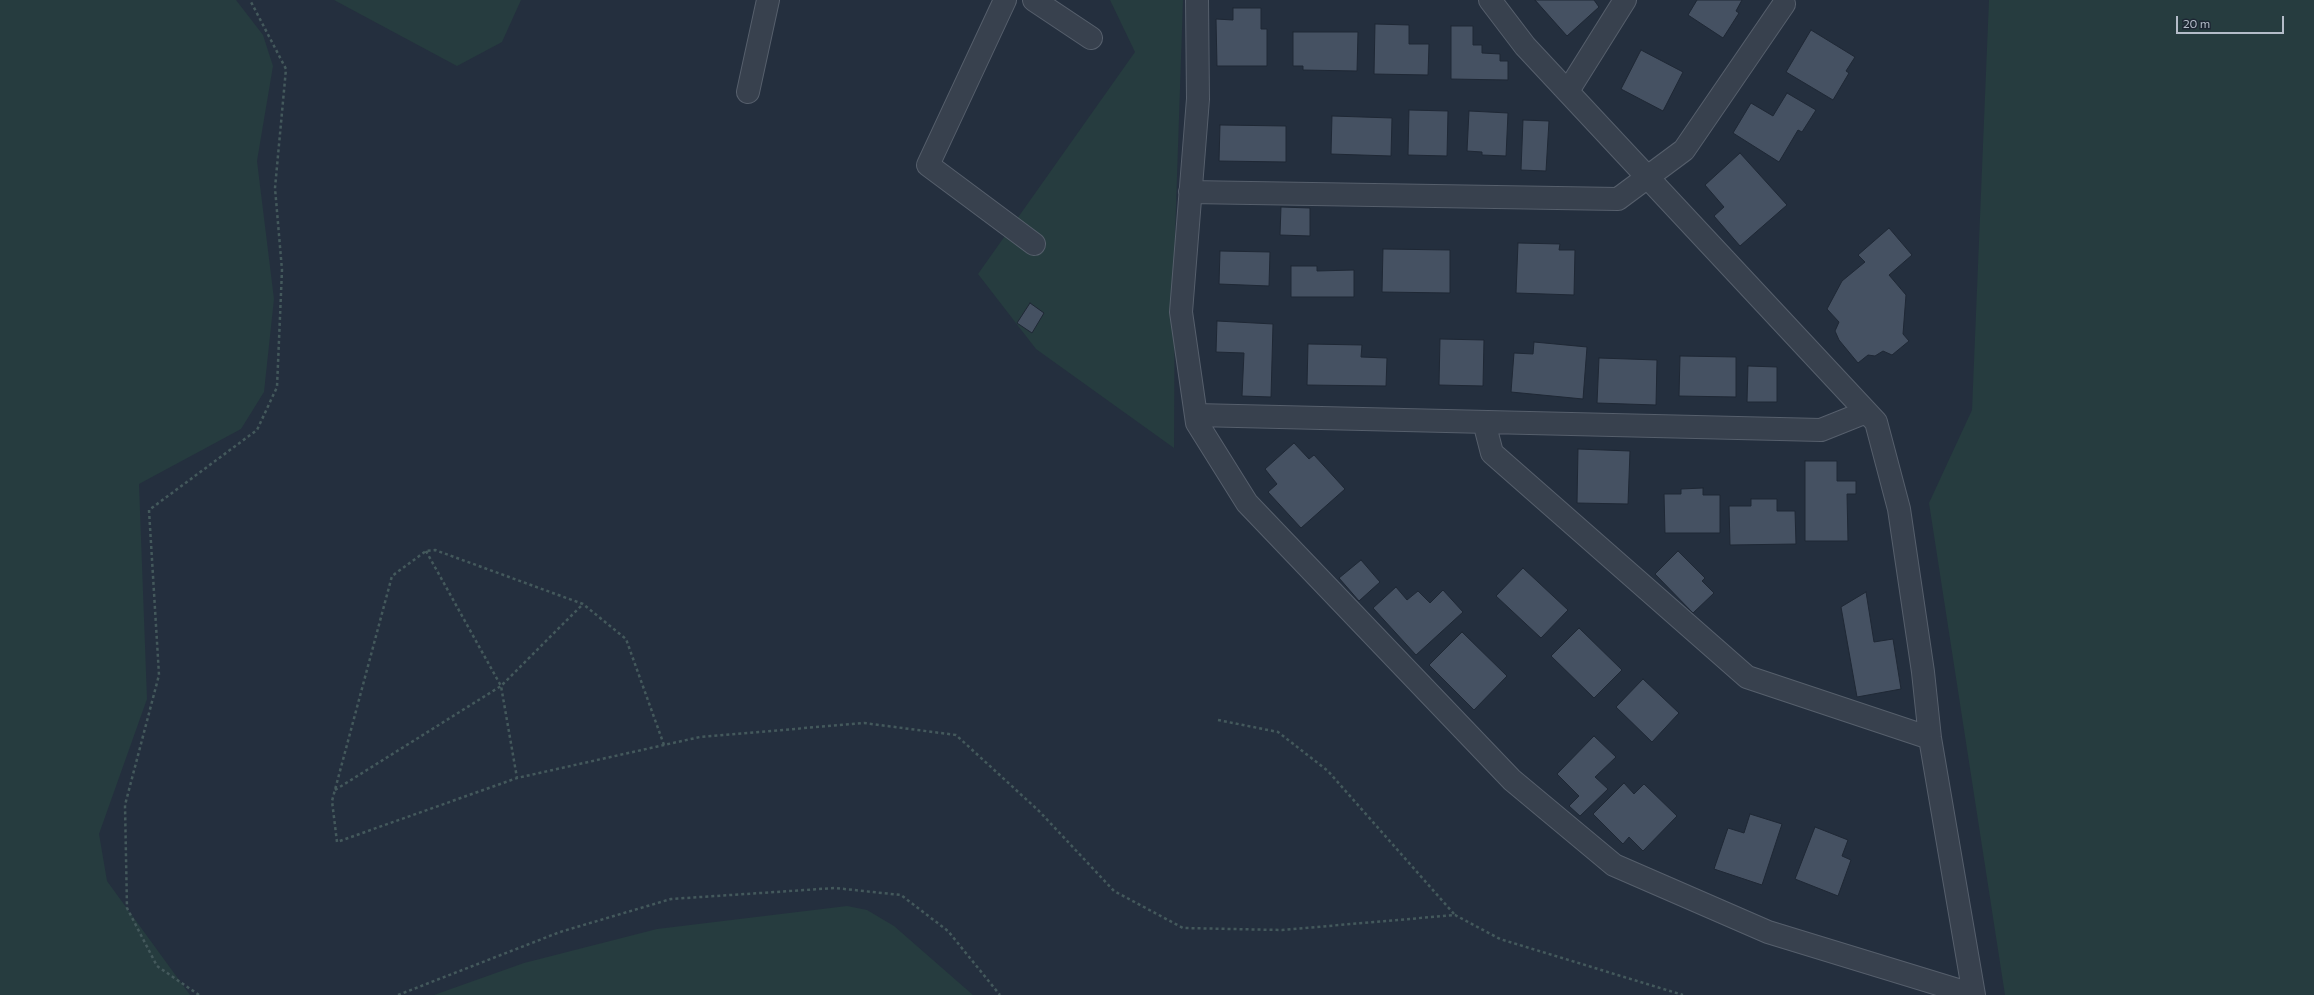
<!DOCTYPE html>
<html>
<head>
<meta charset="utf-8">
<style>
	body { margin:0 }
	#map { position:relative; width:2314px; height:995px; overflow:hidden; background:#242f3e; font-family:Commissioner,sans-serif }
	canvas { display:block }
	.scale { position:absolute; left:2176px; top:16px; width:108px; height:18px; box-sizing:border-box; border:2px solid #b4bcc9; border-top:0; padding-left:5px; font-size:12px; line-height:14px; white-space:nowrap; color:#b4bcc9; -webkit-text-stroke:3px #1d2633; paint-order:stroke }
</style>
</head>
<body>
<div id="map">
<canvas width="2314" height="995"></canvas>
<div class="scale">20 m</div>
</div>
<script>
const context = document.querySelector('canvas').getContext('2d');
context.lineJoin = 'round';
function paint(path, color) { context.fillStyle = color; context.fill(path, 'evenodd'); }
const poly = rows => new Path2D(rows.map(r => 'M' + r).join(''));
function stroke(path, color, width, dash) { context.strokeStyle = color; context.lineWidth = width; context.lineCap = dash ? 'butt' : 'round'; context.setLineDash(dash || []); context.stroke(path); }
paint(poly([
	[0,0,236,0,263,35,273,66,257,161,274,299,264,392,241,429,139,484,147,699,99,834,107,881,190,995,0,995],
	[334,0,521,0,502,42,457,66],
	[1110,0,1183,0,1175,235,1174,448,1036,349,978,274,1135,52],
	[1989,0,2314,0,2314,995,2005,995,1929,503,1972,410],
	[847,906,867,910,894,926,973,995,434,995,524,963,657,929]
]), '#263c3f');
const building = poly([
	[1535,0,1594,0,1599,7,1567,36,1535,0],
	[1697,0,1742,0,1736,11,1739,13,1723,38,1688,15,1697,0],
	[1233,8,1261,8,1261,29,1267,29,1267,66,1217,66,1216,19,1233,20,1233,8],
	[1375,24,1409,25,1409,44,1429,44,1428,75,1374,74,1375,24],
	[1451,26,1473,26,1473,45,1482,45,1482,53,1500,54,1500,61,1508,61,1508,80,1451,79,1451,26],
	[1811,30,1855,57,1846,71,1849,73,1833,100,1786,72,1811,30],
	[1293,32,1358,32,1357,71,1303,70,1303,66,1293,66,1293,32],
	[1641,50,1683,72,1663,111,1621,89,1641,50],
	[1787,93,1816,110,1802,132,1798,130,1779,162,1733,133,1751,103,1773,116,1787,93],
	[1409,110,1448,111,1447,156,1408,155,1409,110],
	[1469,111,1508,113,1506,156,1482,155,1482,152,1467,151,1469,111],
	[1332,116,1392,118,1391,156,1331,154,1332,116],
	[1523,120,1549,121,1546,171,1521,170,1523,120],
	[1220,125,1286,126,1286,162,1219,161,1220,125],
	[1740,153,1787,205,1740,246,1714,216,1724,207,1705,185,1740,153],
	[1281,207,1310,208,1310,236,1280,235,1281,207],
	[1889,228,1912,255,1889,275,1906,295,1903,334,1909,341,1892,355,1883,351,1875,356,1868,355,1858,363,1839,340,1835,331,1839,322,1827,309,1842,281,1865,262,1858,255,1889,228],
	[1518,243,1560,244,1559,250,1575,250,1574,295,1516,293,1518,243],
	[1383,249,1450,250,1450,293,1382,292,1383,249],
	[1220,251,1270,252,1269,286,1219,284,1220,251],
	[1291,266,1317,266,1317,271,1354,270,1354,297,1291,297,1291,266],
	[1030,303,1044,313,1032,333,1017,323,1030,303],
	[1217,321,1273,324,1271,397,1242,396,1244,353,1216,352,1217,321],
	[1440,339,1484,340,1483,386,1439,385,1440,339],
	[1534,342,1587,347,1583,399,1511,392,1514,353,1533,354,1534,342],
	[1308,344,1362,345,1361,357,1387,358,1386,386,1307,385,1308,344],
	[1680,356,1736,357,1736,397,1679,396,1680,356],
	[1599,358,1657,360,1656,405,1597,403,1599,358],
	[1748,366,1777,367,1777,402,1747,402,1748,366],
	[1294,443,1309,459,1314,455,1345,489,1301,528,1268,492,1277,484,1265,469,1294,443],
	[1578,449,1630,451,1628,504,1577,503,1578,449],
	[1805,461,1837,461,1837,481,1856,481,1856,494,1847,494,1848,541,1805,541,1805,461],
	[1703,488,1703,495,1720,495,1720,533,1665,533,1664,494,1681,494,1681,489,1703,488],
	[1751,499,1777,499,1777,511,1795,511,1796,544,1730,545,1729,506,1751,506,1751,499],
	[1678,551,1705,578,1702,581,1714,593,1693,613,1655,574,1678,551],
	[1361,560,1380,582,1359,601,1339,578,1361,560],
	[1523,568,1568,610,1541,638,1496,596,1523,568],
	[1396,587,1407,600,1418,591,1430,603,1443,590,1463,612,1416,655,1373,608,1396,587],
	[1866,592,1874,642,1893,639,1901,689,1857,697,1841,607,1866,592],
	[1579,628,1622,670,1594,698,1551,656,1579,628],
	[1462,632,1507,676,1474,710,1429,665,1462,632],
	[1643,679,1679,713,1652,742,1616,707,1643,679],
	[1594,736,1616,757,1595,777,1608,789,1580,816,1569,806,1579,796,1557,774,1594,736],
	[1624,783,1634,794,1644,784,1677,816,1643,851,1629,837,1623,844,1593,814,1624,783],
	[1750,814,1782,824,1762,885,1714,869,1728,828,1744,833,1750,814],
	[1815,827,1848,840,1842,856,1851,860,1838,896,1795,879,1815,827]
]);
paint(building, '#455162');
stroke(building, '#1f2835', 1);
const minor = poly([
	[1005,0,928,165,1034,244],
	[1034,0,1091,38],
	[1197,0,1198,99,1181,312,1197,423,1247,503,1512,780,1614,865,1768,932,1974,995,1930,738,1923,672,1899,509,1876,422,1525,46,1490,0],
	[1568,91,1625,0],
	[748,92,768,0],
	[1190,192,1618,199,1684,150,1784,4],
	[1196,415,1821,430,1866,412],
	[1484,422,1492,453,1747,677,1930,738]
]);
stroke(minor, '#565f6c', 24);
stroke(poly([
	[426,551,501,686,517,778],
	[1218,720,1278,732,1328,771,1455,915],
	[664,745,626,639,583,604,435,550,426,551,392,576,332,801,337,842,517,778,664,745,700,737,864,723,956,735,1039,811,1114,891,1183,928,1282,930,1455,915,1500,939,1683,995],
	[335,790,501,686,583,604],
	[199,995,157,966,127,908,125,805,159,675,149,510,257,430,277,387,282,270,275,188,286,69,250,0],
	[398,995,560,932,671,899,835,888,901,895,948,931,1000,995]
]), '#44595c', 2.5, [3, 3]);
stroke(minor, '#38414e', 22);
</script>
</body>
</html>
